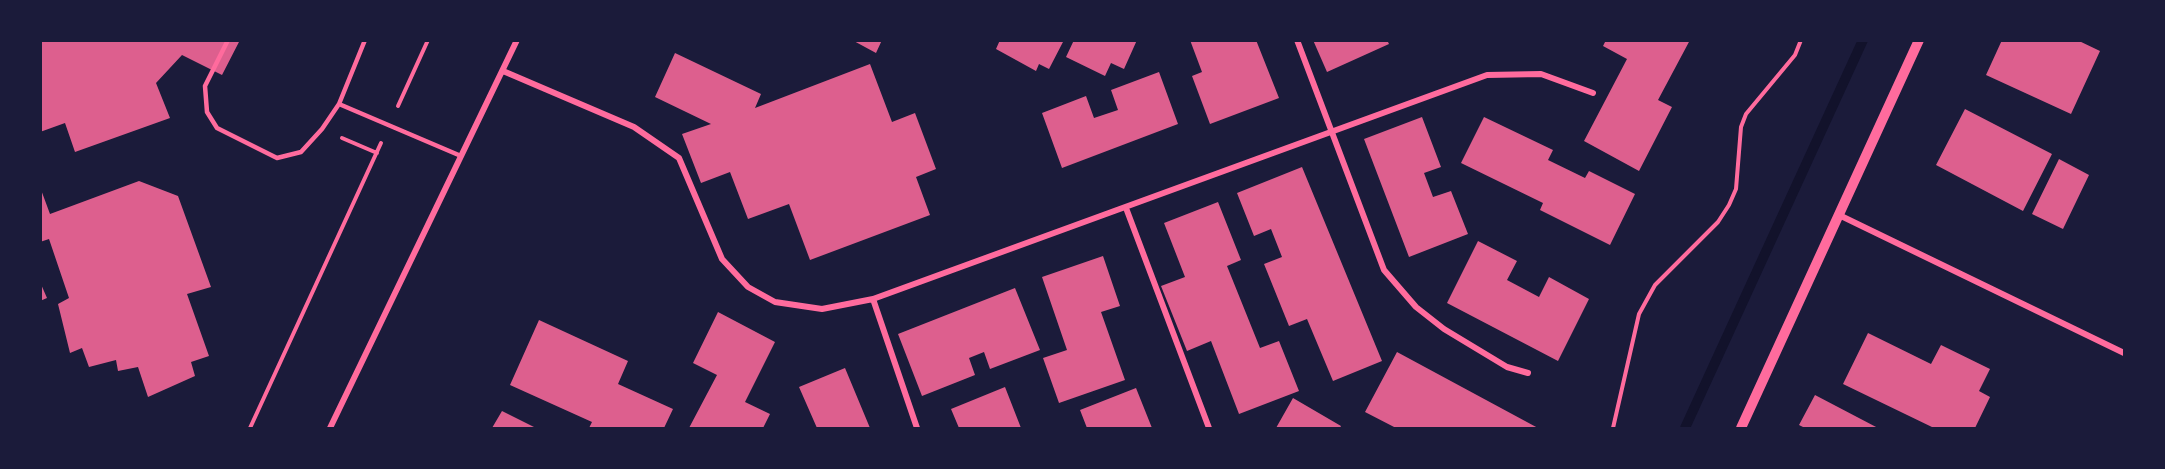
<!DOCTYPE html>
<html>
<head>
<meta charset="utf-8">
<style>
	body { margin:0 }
	#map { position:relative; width:2165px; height:469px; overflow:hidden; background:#1b1b3a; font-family:Barlow,sans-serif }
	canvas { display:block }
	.frame { position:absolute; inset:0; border:42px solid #1b1b3a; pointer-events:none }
</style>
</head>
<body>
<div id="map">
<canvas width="2165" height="469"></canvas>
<div class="frame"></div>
</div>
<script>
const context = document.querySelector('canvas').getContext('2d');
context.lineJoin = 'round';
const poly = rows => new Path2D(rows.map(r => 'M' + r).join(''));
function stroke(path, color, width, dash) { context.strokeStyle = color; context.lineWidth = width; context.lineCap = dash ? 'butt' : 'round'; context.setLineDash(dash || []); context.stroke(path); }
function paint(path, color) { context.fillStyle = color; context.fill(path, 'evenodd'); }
stroke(poly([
	[1685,428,1863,40]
]), '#12122b', 10);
paint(poly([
	[40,40,240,40,222,75,182,55,156,83,170,118,75,152,65,123,40,132],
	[852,40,882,40,876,53],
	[1000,40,1064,40,1049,69,1039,64,1036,71,996,49],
	[1074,40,1137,40,1124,69,1111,63,1105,76,1066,57],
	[1190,40,1256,40,1279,98,1210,124,1192,76,1202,72],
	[1313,40,1387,40,1389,44,1327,72],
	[1606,40,1690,40,1658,100,1672,107,1639,171,1584,141,1627,59,1603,46],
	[2002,40,2077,40,2100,51,2071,114,1986,75],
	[675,53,761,94,755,108,870,64,892,122,915,113,936,169,916,177,930,215,810,260,789,204,748,219,730,172,701,183,682,134,711,124,655,97],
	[1159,72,1178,124,1062,168,1042,113,1086,96,1094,118,1118,110,1111,90],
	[1965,109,2052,154,2023,211,1936,165],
	[1422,117,1441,167,1424,173,1433,197,1451,191,1468,234,1409,257,1364,139],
	[1484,117,1553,150,1548,160,1585,178,1589,171,1635,194,1610,245,1540,210,1543,203,1461,163],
	[2059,159,2089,175,2063,229,2032,214],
	[1302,167,1382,361,1333,381,1307,319,1289,326,1264,264,1282,257,1271,229,1254,236,1237,193],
	[139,181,178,196,211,287,187,294,209,356,191,362,195,376,148,397,138,367,118,371,116,360,89,367,82,348,70,353,58,304,69,298,49,239,40,242,40,187,50,214],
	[1218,202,1241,260,1227,266,1260,348,1279,341,1299,391,1239,414,1211,341,1187,351,1161,286,1185,277,1164,223],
	[1478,241,1517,261,1507,280,1539,297,1549,277,1589,299,1558,361,1447,303],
	[1103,256,1120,306,1101,312,1125,380,1059,403,1043,358,1067,350,1042,277],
	[40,282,47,298,40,301],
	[1015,288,1040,350,990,369,984,352,969,358,975,375,922,396,898,334],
	[718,312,775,342,745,402,770,414,763,428,689,428,717,375,693,363],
	[539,320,628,361,618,384,673,409,664,428,589,428,592,422,510,385],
	[1868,333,1931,364,1941,345,1990,369,1979,391,1990,397,1975,428,1934,428,1843,384],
	[1397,352,1538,428,1396,428,1365,412],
	[845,368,870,428,817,428,799,387],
	[1005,387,1021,428,959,428,951,409],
	[1136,388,1152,428,1087,428,1080,410],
	[1815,395,1878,428,1805,428,1799,425],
	[1293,398,1341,426,1340,428,1276,428],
	[502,411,536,428,492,428]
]), '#dd5f8e');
stroke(poly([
	[398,106,428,40],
	[342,138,377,153],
	[250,428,381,143],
	[1613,428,1639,314,1655,285,1718,222,1729,205,1736,189,1741,127,1746,114,1795,55,1801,40]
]), '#ff6b9d', 4);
stroke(poly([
	[228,40,205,86,207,112,217,128,277,158,301,152,322,129,339,104,365,40],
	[339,104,461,156]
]), '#ff6b9d', 4.5);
stroke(poly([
	[1297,40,1384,270,1416,307,1444,329,1507,367,1528,373],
	[503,71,634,127,679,158,722,259,748,287,775,302,822,309,873,299,1487,75,1541,74,1593,93],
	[1126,208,1209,428],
	[1839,215,2124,353],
	[873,299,917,428],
	[330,428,517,40]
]), '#ff6b9d', 6);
stroke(poly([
	[1741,428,1919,40]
]), '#ff6b9d', 10);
</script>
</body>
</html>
